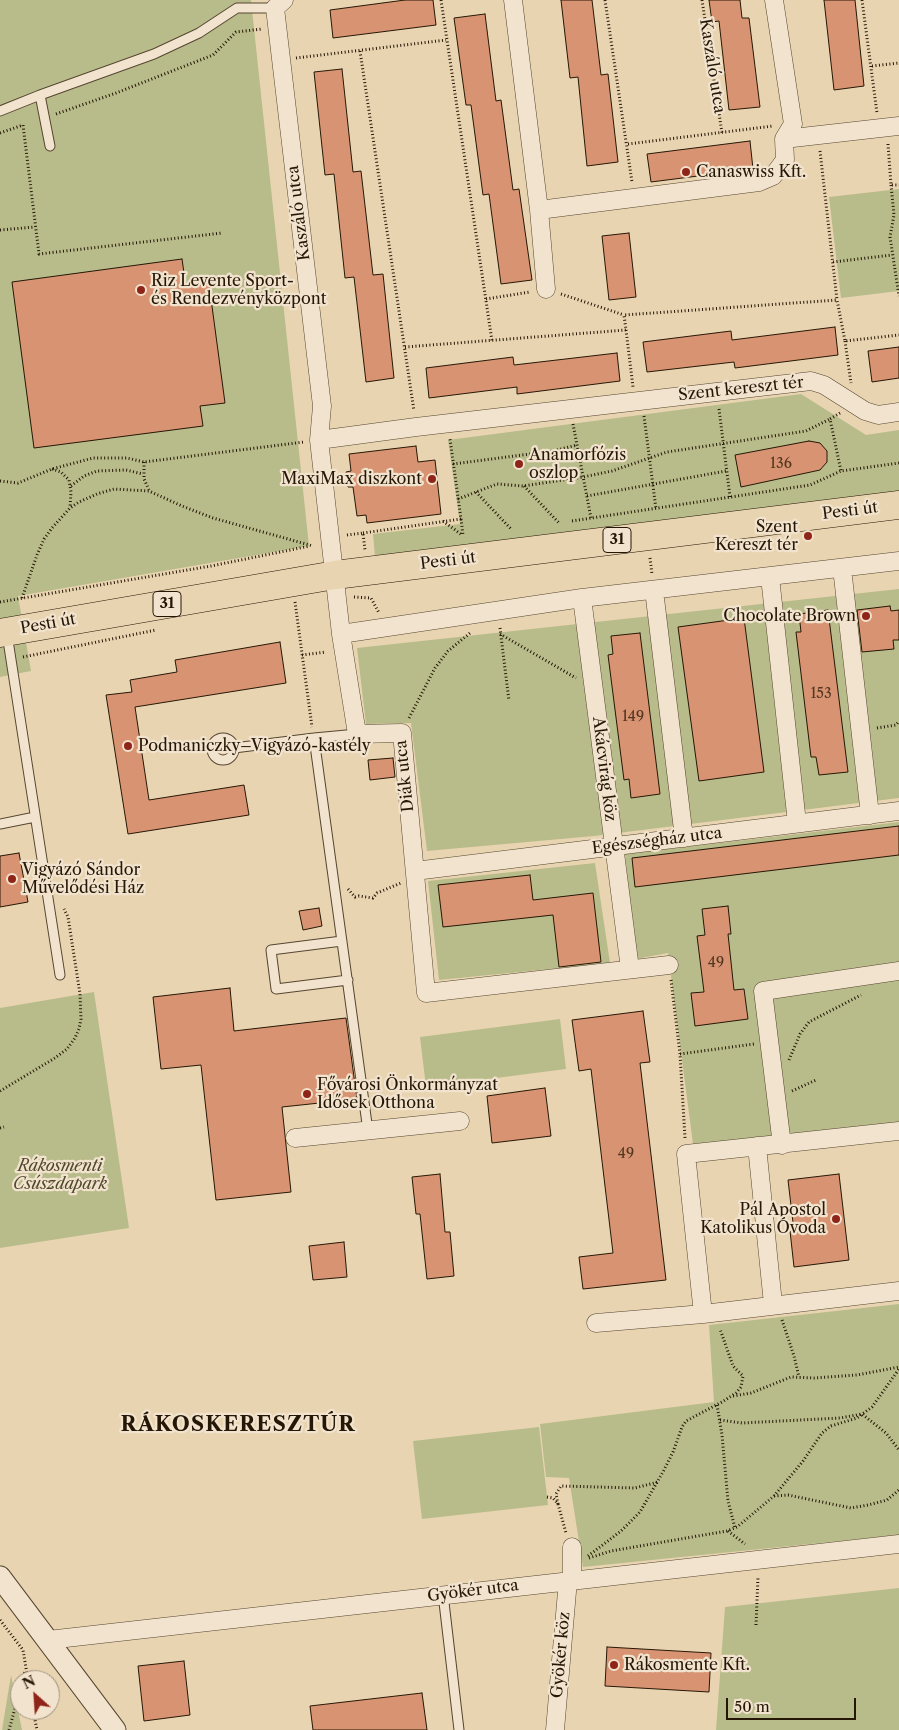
<!DOCTYPE html>
<html>
<head>
<meta charset="utf-8">
<style>
	body { margin:0 }
	#map { position:relative; width:899px; height:1730px; overflow:hidden; background:#e9d4b2; font-family:"Libre Caslon Text",serif }
	canvas { display:block }
	.north { position:absolute; left:10px; top:1670px; width:50px; height:50px; box-sizing:border-box; background:#f1e3cd; border:1px solid #9f917d; border-radius:50%; rotate:334deg; font-size:14px; font-weight:700; line-height:20px; text-align:center; color:#251705 }
	.north::after { content:''; display:block; margin:auto; width:18px; height:22px; background:#8f2418; clip-path:polygon(50% 0,100% 100%,50% 72%,0 100%) }
	.scale { position:absolute; left:726px; top:1698px; width:130px; height:22px; box-sizing:border-box; border:2px solid #251705; border-top:0; padding-left:6px; font-size:15px; line-height:18px; white-space:nowrap; color:#251705; -webkit-text-stroke:4px #f1e3cd; paint-order:stroke }
</style>
</head>
<body>
<div id="map">
<canvas width="899" height="1730"></canvas>
<div class="north">N</div>
<div class="scale">50 m</div>
</div>
<script>
const context = document.querySelector('canvas').getContext('2d');
context.lineJoin = 'round';
function paint(path, color) { context.fillStyle = color; context.fill(path, 'evenodd'); }
const poly = rows => new Path2D(rows.map(r => 'M' + r).join(''));
function stroke(path, color, width, dash) { context.strokeStyle = color; context.lineWidth = width; context.lineCap = dash ? 'butt' : 'round'; context.setLineDash(dash || []); context.stroke(path); }
function drawText(font, color, halo, rows, align = 'center') {
  context.font = font + ' "Libre Caslon Text",serif'; context.lineWidth = 4.5; context.setLineDash([]); context.textBaseline = 'middle'; context.strokeStyle = halo; context.fillStyle = color; for (const [text, x, y, turn = 0] of rows) {
    context.save(); context.translate(x, y); context.rotate((+turn || 0) * Math.PI / 180); context.textAlign = isNaN(turn) ? turn : align; if (halo) context.strokeText(text, 0, 0); context.fillText(text, 0, 0); context.restore();
  }
}
paint(poly([
	[0,0,251,0,309,546,18,596,31,671,0,677],
	[899,189,899,291,841,298,829,197],
	[801,394,866,435,899,430,899,492,375,556,373,534,460,524,448,440],
	[899,589,899,798,594,836,427,851,411,723,366,724,357,648],
	[899,822,899,1124,693,1144,668,953,636,959,625,854],
	[595,863,610,963,439,980,428,881],
	[94,992,129,1228,0,1248,0,1008],
	[560,1019,566,1069,426,1087,420,1037],
	[899,1304,899,1535,583,1567,569,1478,546,1477,540,1424,714,1402,709,1325],
	[539,1427,548,1505,422,1519,413,1441],
	[899,1588,899,1730,716,1730,725,1607],
	[11,1675,22,1730,2,1730]
]), '#b8bc8b');
const building = poly([
	[405,0,433,0,436,25,333,38,330,10,405,0],
	[561,0,592,0,601,75,608,74,618,162,587,166,578,77,570,78,561,0],
	[709,0,740,0,742,18,749,18,760,107,729,110,719,21,712,22,709,0],
	[824,0,855,0,864,86,834,90,824,0],
	[485,14,496,101,501,100,513,190,519,189,532,280,501,284,489,194,483,195,471,105,466,105,454,18,485,14],
	[342,69,353,172,361,171,373,275,383,274,394,378,366,382,354,277,345,278,334,174,325,175,314,72,342,69],
	[750,141,753,169,651,182,647,154,750,141],
	[629,233,636,297,609,300,602,236,629,233],
	[182,259,186,287,209,284,225,403,200,406,203,426,34,448,12,282,182,259],
	[835,327,838,355,735,368,734,362,647,372,643,342,731,331,732,340,835,327],
	[899,347,899,378,872,382,868,351,899,347],
	[617,353,620,381,517,394,517,387,429,398,426,368,513,357,514,365,617,353],
	[809,441,820,443,827,451,827,462,820,470,741,487,735,455,809,441],
	[416,446,418,462,435,460,441,514,367,523,366,515,357,516,353,487,348,487,346,472,351,471,349,454,416,446],
	[890,606,891,611,899,610,899,640,893,640,894,649,862,652,857,610,890,606],
	[828,610,848,772,819,775,816,757,811,757,796,632,801,632,799,614,828,610],
	[744,618,764,772,699,781,678,627,744,618],
	[640,633,660,794,631,798,629,779,624,780,608,655,613,654,611,636,640,633],
	[280,642,286,683,135,707,149,800,244,785,249,815,128,834,106,695,132,692,130,680,177,672,175,660,280,642],
	[393,758,395,777,370,780,368,760,393,758],
	[899,826,899,855,635,887,632,858,899,826],
	[19,853,28,902,0,907,0,856,19,853],
	[530,875,533,900,593,893,601,962,559,967,553,915,443,927,438,885,530,875],
	[728,906,731,934,728,934,734,990,744,989,748,1019,695,1026,691,993,704,992,697,936,705,935,702,909,728,906],
	[319,908,322,926,303,930,299,911,319,908],
	[230,988,234,1031,346,1018,357,1099,282,1107,291,1192,216,1200,201,1065,161,1069,153,997,230,988],
	[643,1011,650,1062,640,1063,666,1280,583,1289,579,1257,613,1253,591,1069,579,1071,572,1020,643,1011],
	[545,1088,551,1136,492,1143,487,1096,545,1088],
	[440,1174,445,1232,450,1232,454,1276,427,1279,420,1214,416,1214,412,1177,440,1174],
	[839,1174,849,1260,794,1267,790,1231,794,1231,788,1180,839,1174],
	[344,1242,347,1277,313,1280,309,1246,344,1242],
	[607,1647,711,1653,709,1692,605,1686,607,1647],
	[184,1661,190,1715,144,1721,138,1666,184,1661],
	[422,1693,427,1730,313,1730,310,1706,422,1693]
]);
paint(building, '#d89472');
stroke(building, '#251705', 1);
const service = poly([
	[0,111,40,95],
	[50,146,40,95,154,54,199,33,237,8,275,8],
	[7,634,60,975],
	'212 749a11 11 0 1 1 22 0a11 11 0 1 1-22 0Z',
	[314,738,368,1131],
	[234,748,314,738,357,734],
	[0,824,35,817],
	[342,941,271,950,276,989,348,980],
	[443,1594,459,1730]
]);
const minor = poly([
	[284,0,275,8,322,406,319,440,341,634,357,734,402,733,426,993,669,965],
	[513,0,539,210,546,289],
	[784,139,899,126],
	[539,210,759,182,773,176,785,160,784,139,793,124,774,0],
	[319,440,416,427,811,381,824,385,865,411,878,415,899,412],
	[842,568,870,815],
	[770,577,797,823],
	[654,590,684,838],
	[582,598,630,969],
	[341,634,582,598,899,561],
	[415,871,899,811],
	[295,1138,460,1121],
	[782,1145,763,991,899,971],
	[757,1146,773,1304],
	[703,1314,686,1154,899,1131],
	[596,1323,703,1314,899,1291],
	[572,1547,572,1580],
	[48,1640,899,1544],
	[555,1730,568,1580]
]);
const tertiary = poly([
	[0,1577,115,1730]
]);
const primary = poly([
	[0,633,335,575,899,505]
]);
stroke(service, '#564630', 11);
stroke(minor, '#564630', 19);
stroke(tertiary, '#564630', 23);
stroke(primary, '#251705', 29);
stroke(poly([
	[441,0,492,341],
	[605,0,632,182],
	[702,0,722,133],
	[862,0,877,113],
	[360,51,414,411],
	[296,58,446,40],
	[872,66,899,63],
	[56,114,116,93,213,55,236,32,262,29],
	[0,133,23,125,39,254,222,233],
	[628,144,773,126],
	[888,144,891,185,899,185],
	[820,151,837,300],
	[891,185,894,215,890,237,899,296],
	[0,230,35,227],
	[833,262,892,255],
	[561,294,624,315],
	[486,299,530,292],
	[626,330,633,387],
	[845,341,851,383],
	[405,347,626,330,624,315,837,300,845,341,899,335],
	[719,409,730,497],
	[840,413,830,419,841,471,899,463],
	[644,416,656,509],
	[573,424,591,518],
	[144,462,144,479,149,490],
	[453,464,553,451,577,445],
	[52,469,61,472,69,480,71,492,70,507],
	[0,481,18,483,52,469,93,458,127,458,144,462,304,442],
	[71,486,84,476,97,471,126,470,143,474],
	[524,486,559,523],
	[476,492,512,530],
	[587,496,726,471],
	[458,499,497,484,523,486,583,477,612,471,667,452,806,431,830,419],
	[461,519,463,535,464,535],
	[443,521,462,535],
	[572,521,810,485,841,471],
	[363,533,461,519,450,439],
	[347,535,363,533,365,550],
	[650,558,652,574],
	[354,597,371,598,379,613],
	[22,598,37,555,44,539,52,528,70,508,79,502,97,494,114,489,149,491,182,506,213,518,313,546],
	[0,602,211,566,310,546],
	[295,602,312,727],
	[500,628,509,701],
	[500,634,576,678],
	[302,655,326,652],
	[23,657,156,630],
	[409,718,435,668,448,651,470,633],
	[877,728,896,725,899,721],
	[348,889,355,897,359,896,373,898,377,893,401,883],
	[671,980,680,1054,685,1138],
	[680,1054,754,1044],
	[789,1060,800,1034,809,1022,861,995],
	[0,1091,55,1058,67,1049,75,1038,79,1029,81,1019,80,994,68,917,64,909],
	[792,1091,816,1080],
	[0,1128,4,1127],
	[782,1320,794,1356,799,1377],
	[733,1396,751,1393,791,1377,814,1378,857,1375,899,1367],
	[717,1405,722,1435,728,1501,735,1528],
	[720,1420,742,1423,840,1418,862,1414,886,1433,899,1450],
	[774,1496,788,1495,851,1508,868,1505,887,1500,899,1490],
	[547,1497,553,1498,558,1504,566,1533],
	[558,1504,556,1494,561,1486,635,1488,658,1482],
	[728,1531,745,1544],
	[588,1556,621,1531,640,1512,664,1470,673,1452,682,1427,686,1421,722,1402,736,1393,741,1387,743,1376,733,1366,720,1329],
	[589,1558,611,1551,727,1531,737,1527,774,1496,803,1461,822,1433,831,1426,857,1418,872,1407,899,1369],
	[0,1620,23,1650,28,1680],
	[756,1625,758,1577],
	[23,1680,25,1671],
	[33,1710,37,1730],
	[9,1730,20,1690]
]), '#251705', 3, [1, 2.5]);
stroke(service, '#f1e3cd', 9);
stroke(minor, '#f1e3cd', 18);
stroke(tertiary, '#f1e3cd', 21);
stroke(primary, '#e9d4b2', 28);
for (const [x, y, r, color] of [
	[686,172,5,"#8f2418"],
	[141,290,5,"#8f2418"],
	[519,464,5,"#8f2418"],
	[432,479,5,"#8f2418"],
	[808,536,5,"#8f2418"],
	[866,616,5,"#8f2418"],
	[128,746,5,"#8f2418"],
	[12,879,5,"#8f2418"],
	[307,1094,5,"#8f2418"],
	[836,1219,5,"#8f2418"],
	[614,1665,5,"#8f2418"]
]) { const dot = new Path2D(); dot.arc(x, y, r, 0, 2 * Math.PI); context.fillStyle = color; context.fill(dot); stroke(dot, '#f1e3cd', 2); }
drawText('14px', '#523620', null, [
	["136",781,464],
	["153",821,694],
	["149",633,717],
	["49",716,963],
	["49",626,1154]
]);
for (const [x, y, w] of [
	[617,540,28],
	[167,604,28]
]) { const box = new Path2D(); box.roundRect(x - w / 2, y - 12.5, w, 25, 4); context.fillStyle = '#f1e3cd'; context.fill(box); stroke(box, '#251705', 1); }
drawText('bold 15px', '#251705', null, [
	["31",617,540],
	["31",167,604]
]);
drawText('16px', '#251705', '#f1e3cd', [
	["Kaszáló utca",712,66,81],
	["Kaszáló utca",299,213,-97],
	["Szent kereszt tér",741,389,-6],
	["Pesti út",850,511,-7],
	["Pesti út",448,561,-7],
	["Pesti út",48,624,-10],
	["Akácvirág köz",604,769,83],
	["Diák utca",405,776,-96],
	["Egészségház utca",657,841,-7],
	["Gyökér utca",473,1591,-7],
	["Gyökér köz",561,1655,-85]
]);
drawText('16px', '#251705', '#f1e3cd', [
	["Canaswiss Kft.",696,172],
	["Riz Levente Sport-",151,281],
	["és Rendezvényközpont",151,299],
	["Anamorfózis",529,455],
	["oszlop",529,473],
	["MaxiMax diszkont",422,479,"right"],
	["Szent",798,527,"right"],
	["Kereszt tér",798,545,"right"],
	["Chocolate Brown",856,616,"right"],
	["Podmaniczky–Vigyázó-kastély",138,746],
	["Vigyázó Sándor",22,870],
	["Művelődési Ház",22,888],
	["Fővárosi Önkormányzat",317,1085],
	["Idősek Otthona",317,1103],
	["Pál Apostol",826,1210,"right"],
	["Katolikus Óvoda",826,1228,"right"],
	["Rákosmente Kft.",624,1665]
], 'left');
drawText('italic 16px', '#51492d', '#f1e3cd', [
	["Rákosmenti",60,1166],
	["Csúszdapark",60,1184]
]);
context.letterSpacing = '1px';
drawText('bold 21px', '#251705', '#f1e3cd', [
	["RÁKOSKERESZTÚR",238,1425]
]);
context.letterSpacing = '0px';
</script>
</body>
</html>
